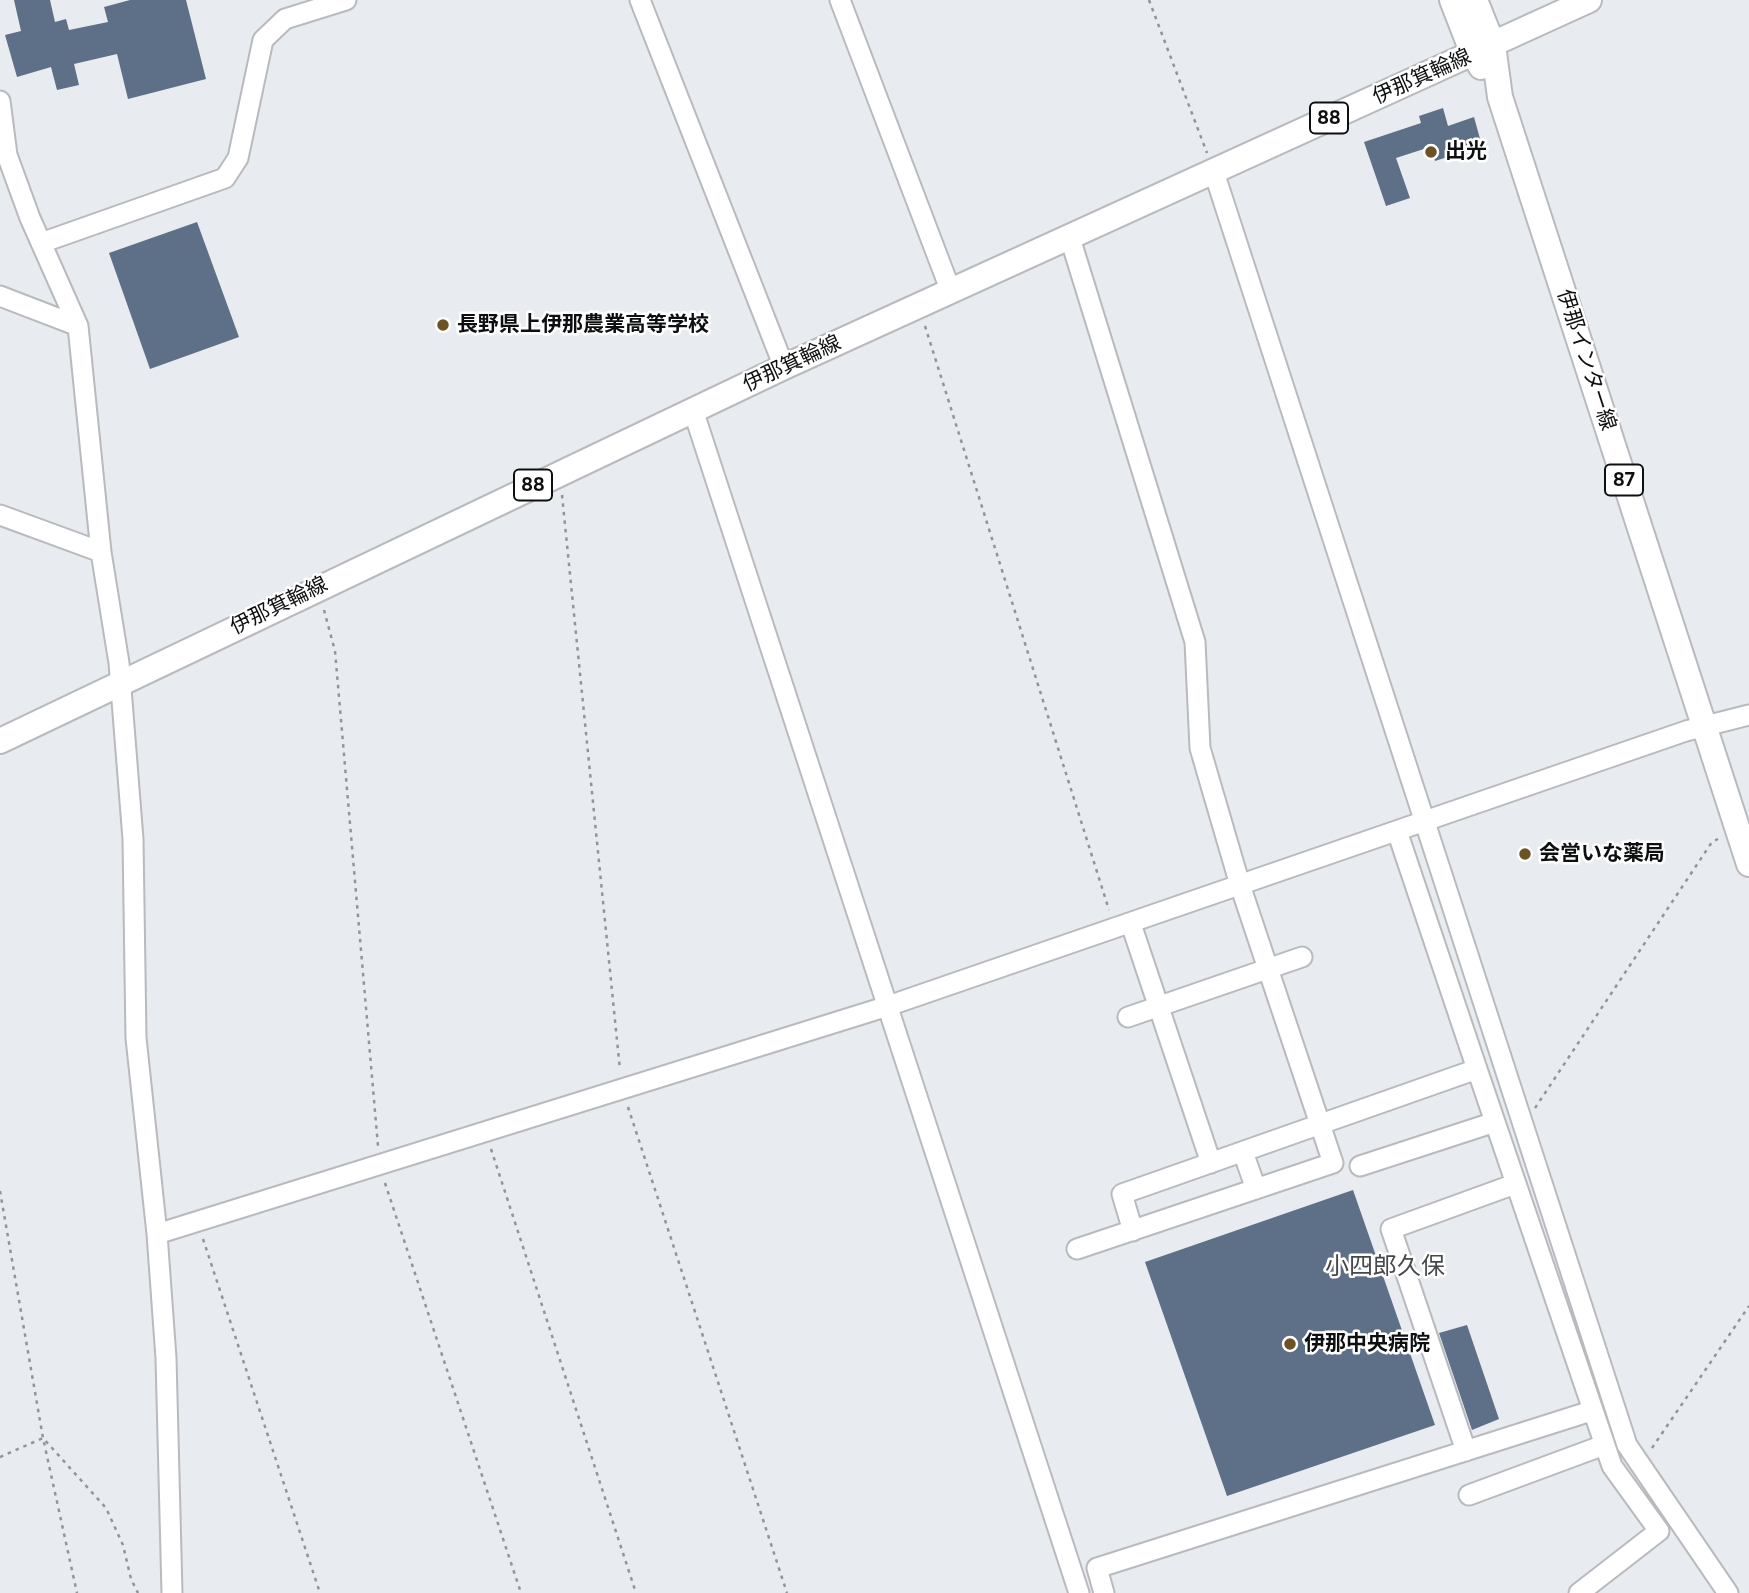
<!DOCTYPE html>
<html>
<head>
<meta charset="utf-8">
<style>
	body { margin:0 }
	canvas { display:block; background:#e8ebef }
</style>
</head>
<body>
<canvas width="1749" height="1593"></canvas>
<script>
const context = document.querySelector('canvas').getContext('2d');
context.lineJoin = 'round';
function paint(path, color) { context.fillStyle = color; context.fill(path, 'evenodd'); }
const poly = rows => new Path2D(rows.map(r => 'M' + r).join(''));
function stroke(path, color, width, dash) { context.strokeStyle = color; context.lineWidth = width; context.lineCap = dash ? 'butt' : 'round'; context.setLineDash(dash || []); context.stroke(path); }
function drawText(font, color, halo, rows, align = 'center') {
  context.font = font + ' Figtree,"Noto Sans JP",sans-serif'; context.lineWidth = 5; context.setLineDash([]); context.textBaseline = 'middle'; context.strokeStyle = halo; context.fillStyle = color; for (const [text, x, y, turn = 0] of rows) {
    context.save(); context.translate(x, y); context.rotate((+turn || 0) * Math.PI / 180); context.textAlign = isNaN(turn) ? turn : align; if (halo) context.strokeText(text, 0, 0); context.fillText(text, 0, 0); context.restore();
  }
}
paint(poly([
	[14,0,50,0,55,22,66,19,69,30,108,22,104,7,130,0,186,0,206,79,128,99,117,54,74,64,79,85,57,90,51,67,17,77,5,35,21,31],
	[1443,108,1448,126,1474,117,1482,146,1435,161,1430,147,1396,158,1410,198,1386,206,1364,142,1421,123,1419,116],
	[197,222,239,337,150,369,109,253],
	[1353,1190,1435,1425,1227,1496,1145,1262],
	[1467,1325,1499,1419,1472,1430,1439,1333]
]), '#5e6f88');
const minor = poly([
	[640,0,784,367],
	[840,0,950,289],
	[0,101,7,155,30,218,78,326,101,552,119,663,133,839,136,1038,157,1234,166,1358,172,1593],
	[1213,169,1627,1445,1728,1593],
	[1070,238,1195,642,1200,748,1240,885,1333,1163,1077,1249],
	[41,243,225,178,238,158,263,40,285,19,346,0],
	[0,296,78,326],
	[693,410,1079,1593],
	[0,515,101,552],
	[1131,924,1211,1163],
	[1128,1017,1302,957],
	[1477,1069,1612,1466,1659,1531,1579,1593],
	[1243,1152,1256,1189],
	[1360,1166,1495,1122],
	[1133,1231,1122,1194,1477,1069,1397,831],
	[157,1234,888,1006,1686,731,1749,715],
	[1466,1451,1391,1229,1515,1184],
	[1469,1495,1604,1445],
	[1104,1593,1097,1568,1591,1411]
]);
const major = poly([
	[1452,0,1473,54,1481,67],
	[1475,0,1493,45,1500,97,1749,864],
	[0,741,784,367,1589,0]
]);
stroke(minor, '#b8babe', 23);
stroke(major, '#b8babe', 28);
stroke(poly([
	[1149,0,1207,153],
	[925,326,1109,910],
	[562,495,620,1070],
	[324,610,335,651,378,1146],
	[628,1107,787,1593],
	[1535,1108,1712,842,1718,839],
	[491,1149,636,1593],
	[385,1183,521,1593],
	[0,1191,43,1438,77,1593],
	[203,1239,320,1593],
	[1652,1448,1749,1306],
	[0,1457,43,1438,106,1508,123,1545,131,1579,138,1593]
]), '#929497', 2.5, [3.5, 5]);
stroke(minor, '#fff', 19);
stroke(major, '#fff', 24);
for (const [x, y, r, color] of [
	[1431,152,7,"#6d5324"],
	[443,325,7,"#6d5324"],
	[1525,854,7,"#6d5324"],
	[1290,1344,7,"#6d5324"]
]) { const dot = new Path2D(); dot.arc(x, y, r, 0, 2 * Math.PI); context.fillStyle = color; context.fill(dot); stroke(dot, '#fff', 2.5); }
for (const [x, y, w] of [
	[1329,118,38],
	[1624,480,38],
	[533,485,38]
]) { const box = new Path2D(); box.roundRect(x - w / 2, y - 15.5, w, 31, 5); context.fillStyle = '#fff'; context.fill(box); stroke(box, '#0e0f10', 2); }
drawText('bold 19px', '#0e0f10', null, [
	["88",1329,118],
	["87",1624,480],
	["88",533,485]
]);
drawText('21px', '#0e0f10', '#fff', [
	["伊那箕輪線",1422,77,-24],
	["伊那インター線",1586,360,72],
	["伊那箕輪線",792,364,-25],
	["伊那箕輪線",279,606,-26]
]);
drawText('bold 21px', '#0e0f10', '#fff', [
	["出光",1445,152],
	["長野県上伊那農業高等学校",457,325],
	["会営いな薬局",1539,854],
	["伊那中央病院",1304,1344]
], 'left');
drawText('24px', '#46484b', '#fff', [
	["小四郎久保",1385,1267]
]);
</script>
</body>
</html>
